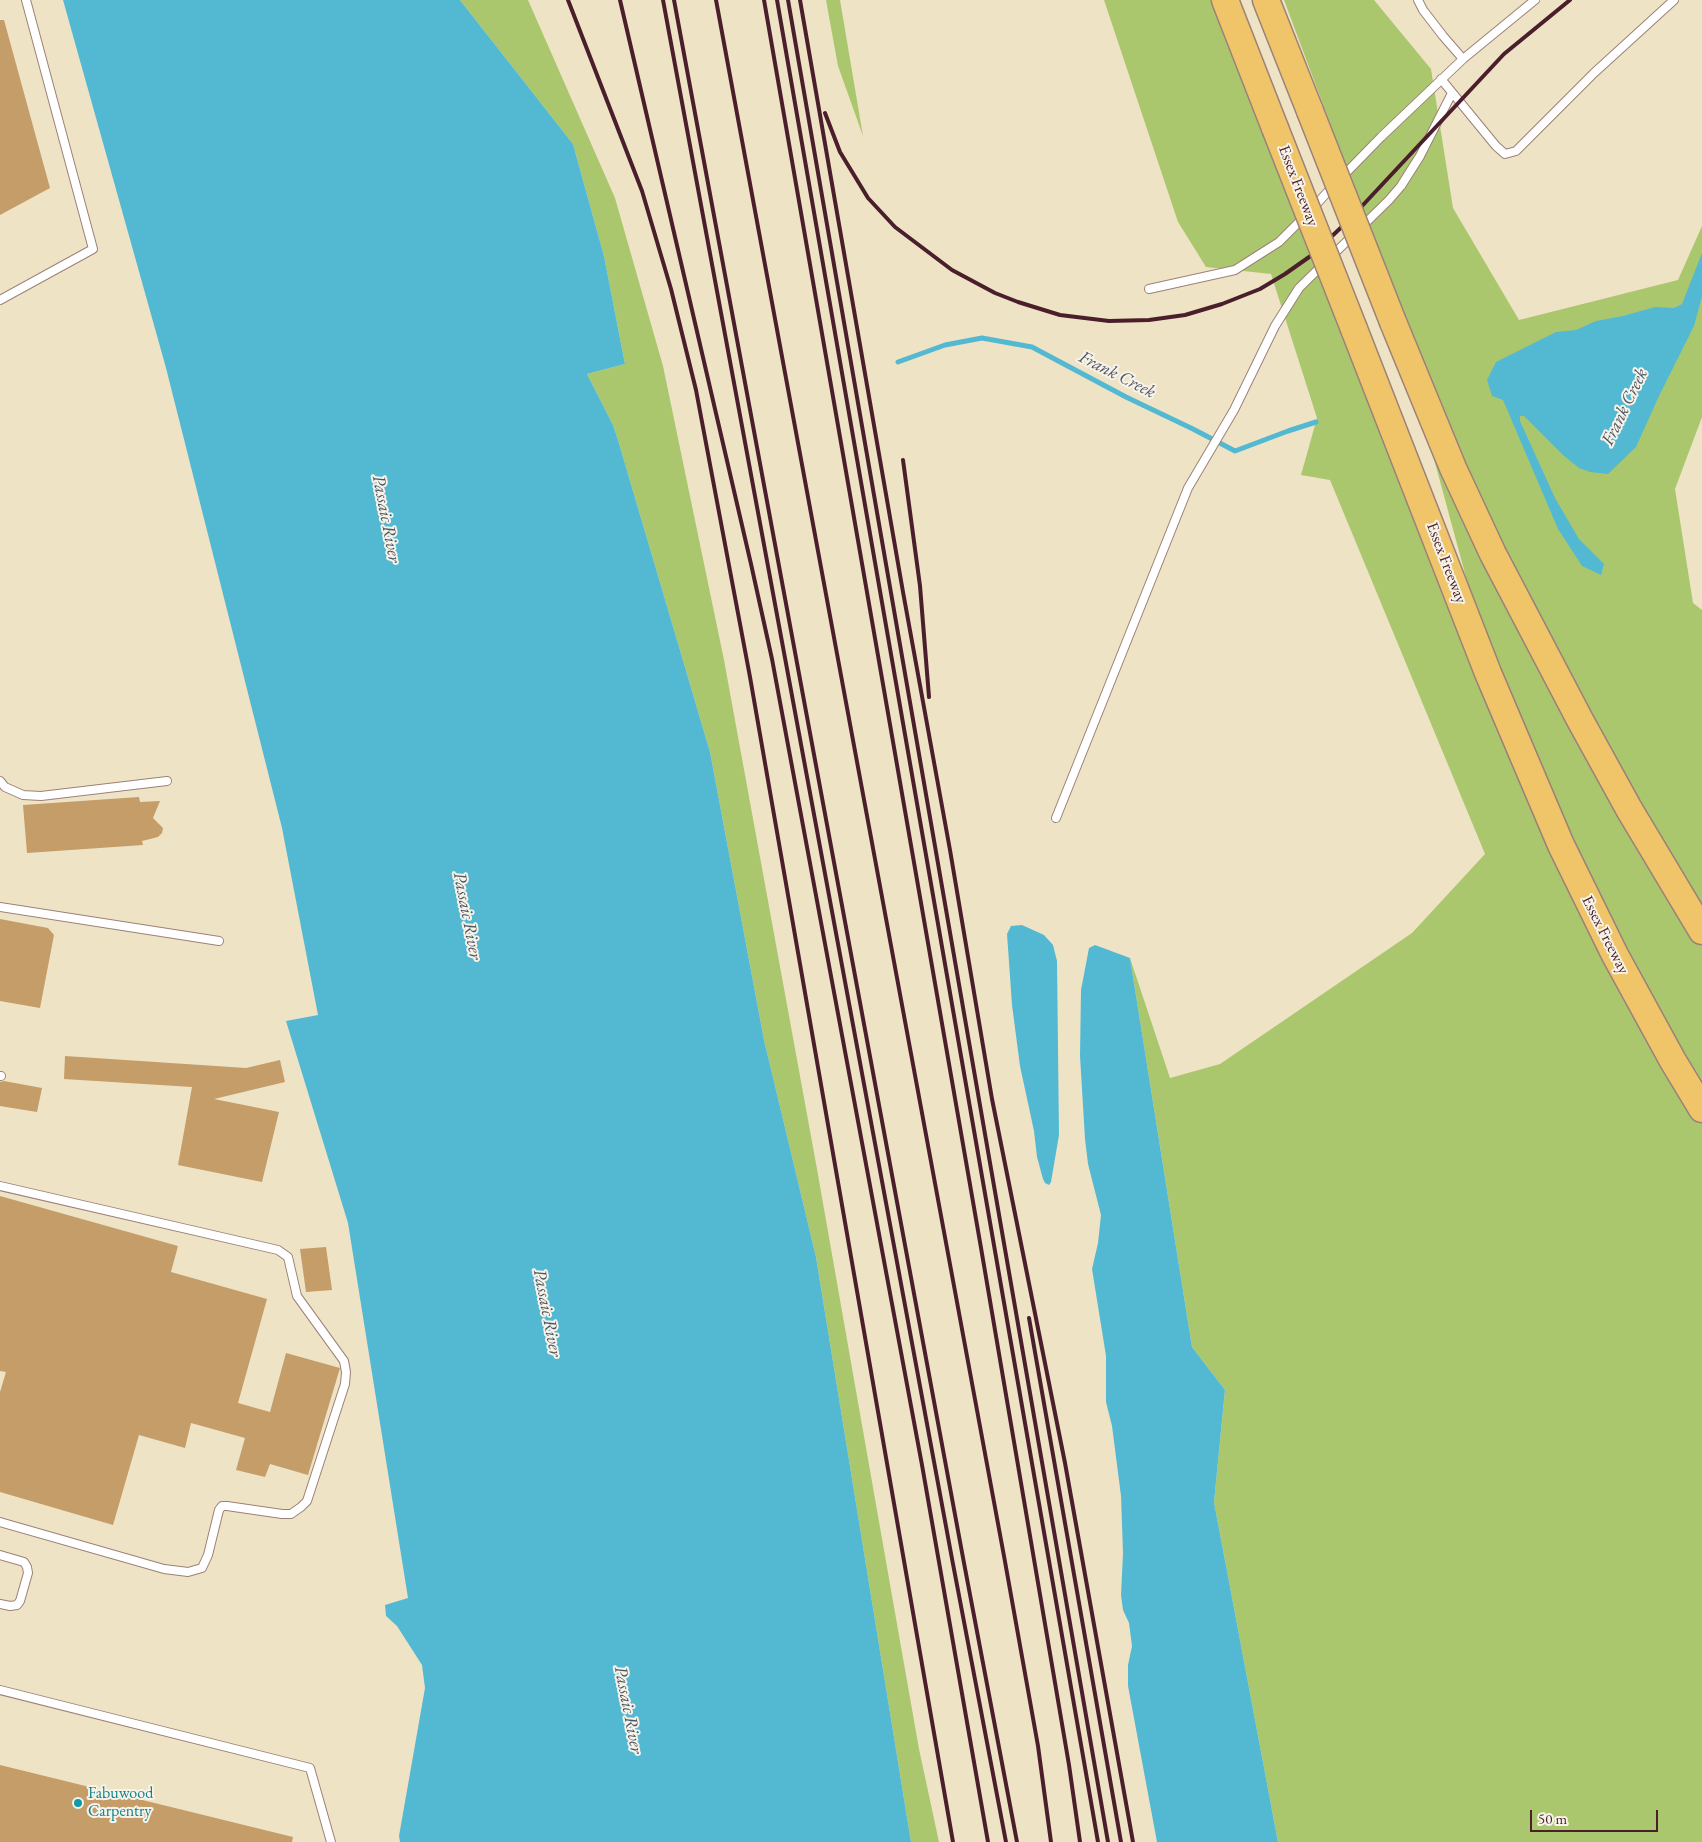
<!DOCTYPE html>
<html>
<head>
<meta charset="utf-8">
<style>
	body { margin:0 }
	#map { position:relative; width:1702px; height:1842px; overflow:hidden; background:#efe3c6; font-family:"EB Garamond",serif }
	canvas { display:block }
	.scale { position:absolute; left:1530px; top:1810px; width:128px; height:22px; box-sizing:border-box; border:2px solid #4a1f2b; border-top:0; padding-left:6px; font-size:15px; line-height:18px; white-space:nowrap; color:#4a1f2b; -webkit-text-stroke:4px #f7f3e8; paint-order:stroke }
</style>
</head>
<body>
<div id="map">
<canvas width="1702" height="1842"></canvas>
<div class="scale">50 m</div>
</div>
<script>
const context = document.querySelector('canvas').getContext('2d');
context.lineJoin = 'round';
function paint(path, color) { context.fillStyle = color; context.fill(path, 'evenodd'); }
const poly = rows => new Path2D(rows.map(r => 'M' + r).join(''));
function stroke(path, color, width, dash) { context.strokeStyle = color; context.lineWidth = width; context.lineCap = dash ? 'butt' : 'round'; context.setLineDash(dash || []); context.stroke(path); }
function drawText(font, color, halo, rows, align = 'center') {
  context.font = font + ' "EB Garamond",serif'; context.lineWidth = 4; context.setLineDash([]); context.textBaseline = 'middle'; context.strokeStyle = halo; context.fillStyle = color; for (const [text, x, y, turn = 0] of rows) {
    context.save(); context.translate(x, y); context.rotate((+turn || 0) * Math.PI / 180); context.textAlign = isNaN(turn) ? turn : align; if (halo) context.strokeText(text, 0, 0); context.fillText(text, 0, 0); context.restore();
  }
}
paint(poly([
	[460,0,528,0,615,198,663,366,724,660,817,1169,919,1749,939,1842,911,1842,816,1257,764,1040,710,752,618,440,613,425,587,374,625,364,604,256,573,144],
	[826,0,840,0,863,136,838,66],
	[1104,0,1218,0,1493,677,1378,252,1284,0,1374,0,1431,69,1453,208,1519,320,1678,280,1702,226,1702,417,1675,489,1693,603,1702,610,1702,1842,1278,1842,1214,1502,1225,1390,1192,1347,1130,958,1170,1078,1220,1064,1412,933,1485,854,1330,480,1301,475,1317,418,1271,274,1206,267,1178,222]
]), '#abc76e');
paint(poly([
	[63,0,460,0,573,144,604,256,625,364,587,374,613,425,618,440,710,752,764,1040,816,1257,911,1842,400,1842,399,1836,425,1688,422,1665,397,1626,386,1616,385,1605,408,1598,348,1223,286,1021,318,1015,282,828,166,368],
	[1702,253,1702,296,1694,326,1660,394,1636,447,1608,474,1590,472,1579,468,1564,456,1524,416,1520,416,1520,421,1555,498,1579,539,1604,564,1601,575,1582,566,1558,529,1503,400,1492,396,1487,380,1496,362,1556,332,1576,330,1596,321,1623,316,1655,307,1674,308,1682,304],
	[1022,925,1044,935,1053,945,1057,961,1059,1135,1051,1182,1049,1185,1045,1183,1043,1179,1037,1157,1034,1131,1020,1066,1012,1005,1007,934,1011,926],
	[1095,945,1130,958,1192,1347,1225,1390,1214,1502,1278,1842,1157,1842,1128,1686,1128,1665,1132,1646,1129,1623,1123,1610,1121,1595,1123,1553,1121,1496,1112,1426,1106,1402,1106,1356,1092,1269,1098,1243,1101,1215,1088,1164,1085,1139,1080,1056,1081,990,1089,948]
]), '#53b9d2');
stroke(poly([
	[898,362,945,345,982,338,1032,347,1126,397,1193,429,1235,451,1288,431,1316,422]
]), '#53b9d2', 5);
paint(poly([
	[0,20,4,20,50,188,0,215],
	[139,797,140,802,160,801,153,818,163,828,162,833,158,837,142,841,143,845,27,853,23,805],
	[0,919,48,928,54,935,40,1008,0,1001],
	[65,1056,246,1068,280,1060,285,1082,214,1099,279,1112,262,1182,178,1165,192,1087,64,1079],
	[4,1081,42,1088,37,1112,0,1106,0,1082],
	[0,1196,178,1246,171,1272,267,1299,238,1403,270,1412,286,1353,340,1368,308,1475,270,1464,265,1477,236,1470,245,1438,191,1423,185,1448,139,1435,113,1525,0,1492,0,1392,6,1372,0,1371],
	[326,1247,332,1290,306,1292,300,1249],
	[0,1765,293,1837,292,1842,0,1842]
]), '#c49d69');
const lane = poly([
	[1418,0,1423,10,1443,36,1463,59],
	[1441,79,1496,146,1505,154,1516,151,1594,73,1674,0],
	[1341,178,1381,137,1463,59,1535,0],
	[1312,209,1333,186],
	[1149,289,1235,270,1279,242,1304,217],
	[0,300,93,249,26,0],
	[0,781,5,787,23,795,41,796,167,781],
	[1056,818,1188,488,1234,410,1275,326,1299,288,1389,200,1401,186,1420,156,1452,93],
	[0,907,219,941],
	[0,1076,1,1076],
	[0,1186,278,1250,288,1257,297,1296,344,1361,346,1372,345,1384,307,1501,301,1507,291,1514,282,1514,227,1506,222,1506,219,1510,208,1555,202,1568,188,1572,164,1569,0,1522],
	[0,1555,24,1562,27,1567,28,1573,20,1601,17,1605,10,1606,0,1604],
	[0,1690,310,1768,331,1842]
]);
const highway = poly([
	[1225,0,1275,128],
	[1266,0,1310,111],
	[1393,322,1453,468,1493,554,1580,720,1629,809,1702,931],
	[1354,329,1488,673,1561,845,1615,955,1673,1061,1702,1109]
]);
stroke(lane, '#9c8178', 10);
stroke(highway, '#9c8178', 29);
stroke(lane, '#fff', 8);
stroke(highway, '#f0c469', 26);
stroke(poly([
	[568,0,642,191,671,289,696,390,750,677,953,1842],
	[620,0,751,564,772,659,922,1465,988,1842],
	[663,0,953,1564,1006,1842],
	[674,0,964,1563,1017,1842],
	[716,0,1004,1556,1038,1746,1051,1842],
	[764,0,980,1242,1069,1765,1080,1842],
	[777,0,1098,1842],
	[788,0,1108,1842],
	[800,0,903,592,950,850,992,1099,1065,1463,1133,1842],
	[825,113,840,152,868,198,895,227,952,270,995,293,1018,302,1060,315,1109,321,1149,320,1185,315,1222,304,1260,289,1285,274,1312,255,1349,220,1504,54,1570,0],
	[903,460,920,586,929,697],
	[1029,1318,1121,1842]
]), '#4a1f2b', 4);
const highwayBridge = poly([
	[1310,111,1393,322],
	[1275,128,1354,329]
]);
stroke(highwayBridge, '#9c8178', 29, []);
stroke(highwayBridge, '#f0c469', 26);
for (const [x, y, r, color] of [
	[78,1803,5,"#0f9aa8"]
]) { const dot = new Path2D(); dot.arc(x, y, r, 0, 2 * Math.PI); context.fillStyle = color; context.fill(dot); stroke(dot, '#f7f3e8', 2); }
drawText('16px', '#4a1f2b', '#f7f3e8', [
	["Essex Freeway",1298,186,69],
	["Essex Freeway",1446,563,69],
	["Essex Freeway",1605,935,63]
]);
drawText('16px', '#0d838f', '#f7f3e8', [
	["Fabuwood",88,1794],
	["Carpentry",88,1812]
], 'left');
drawText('italic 18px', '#4d5565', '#f7f3e8', [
	["Frank Creek",1117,375,27],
	["Frank Creek",1625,407,-64],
	["Passaic River",386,519,79],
	["Passaic River",467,916,79],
	["Passaic River",547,1313,79],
	["Passaic River",628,1710,79]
]);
</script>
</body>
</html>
